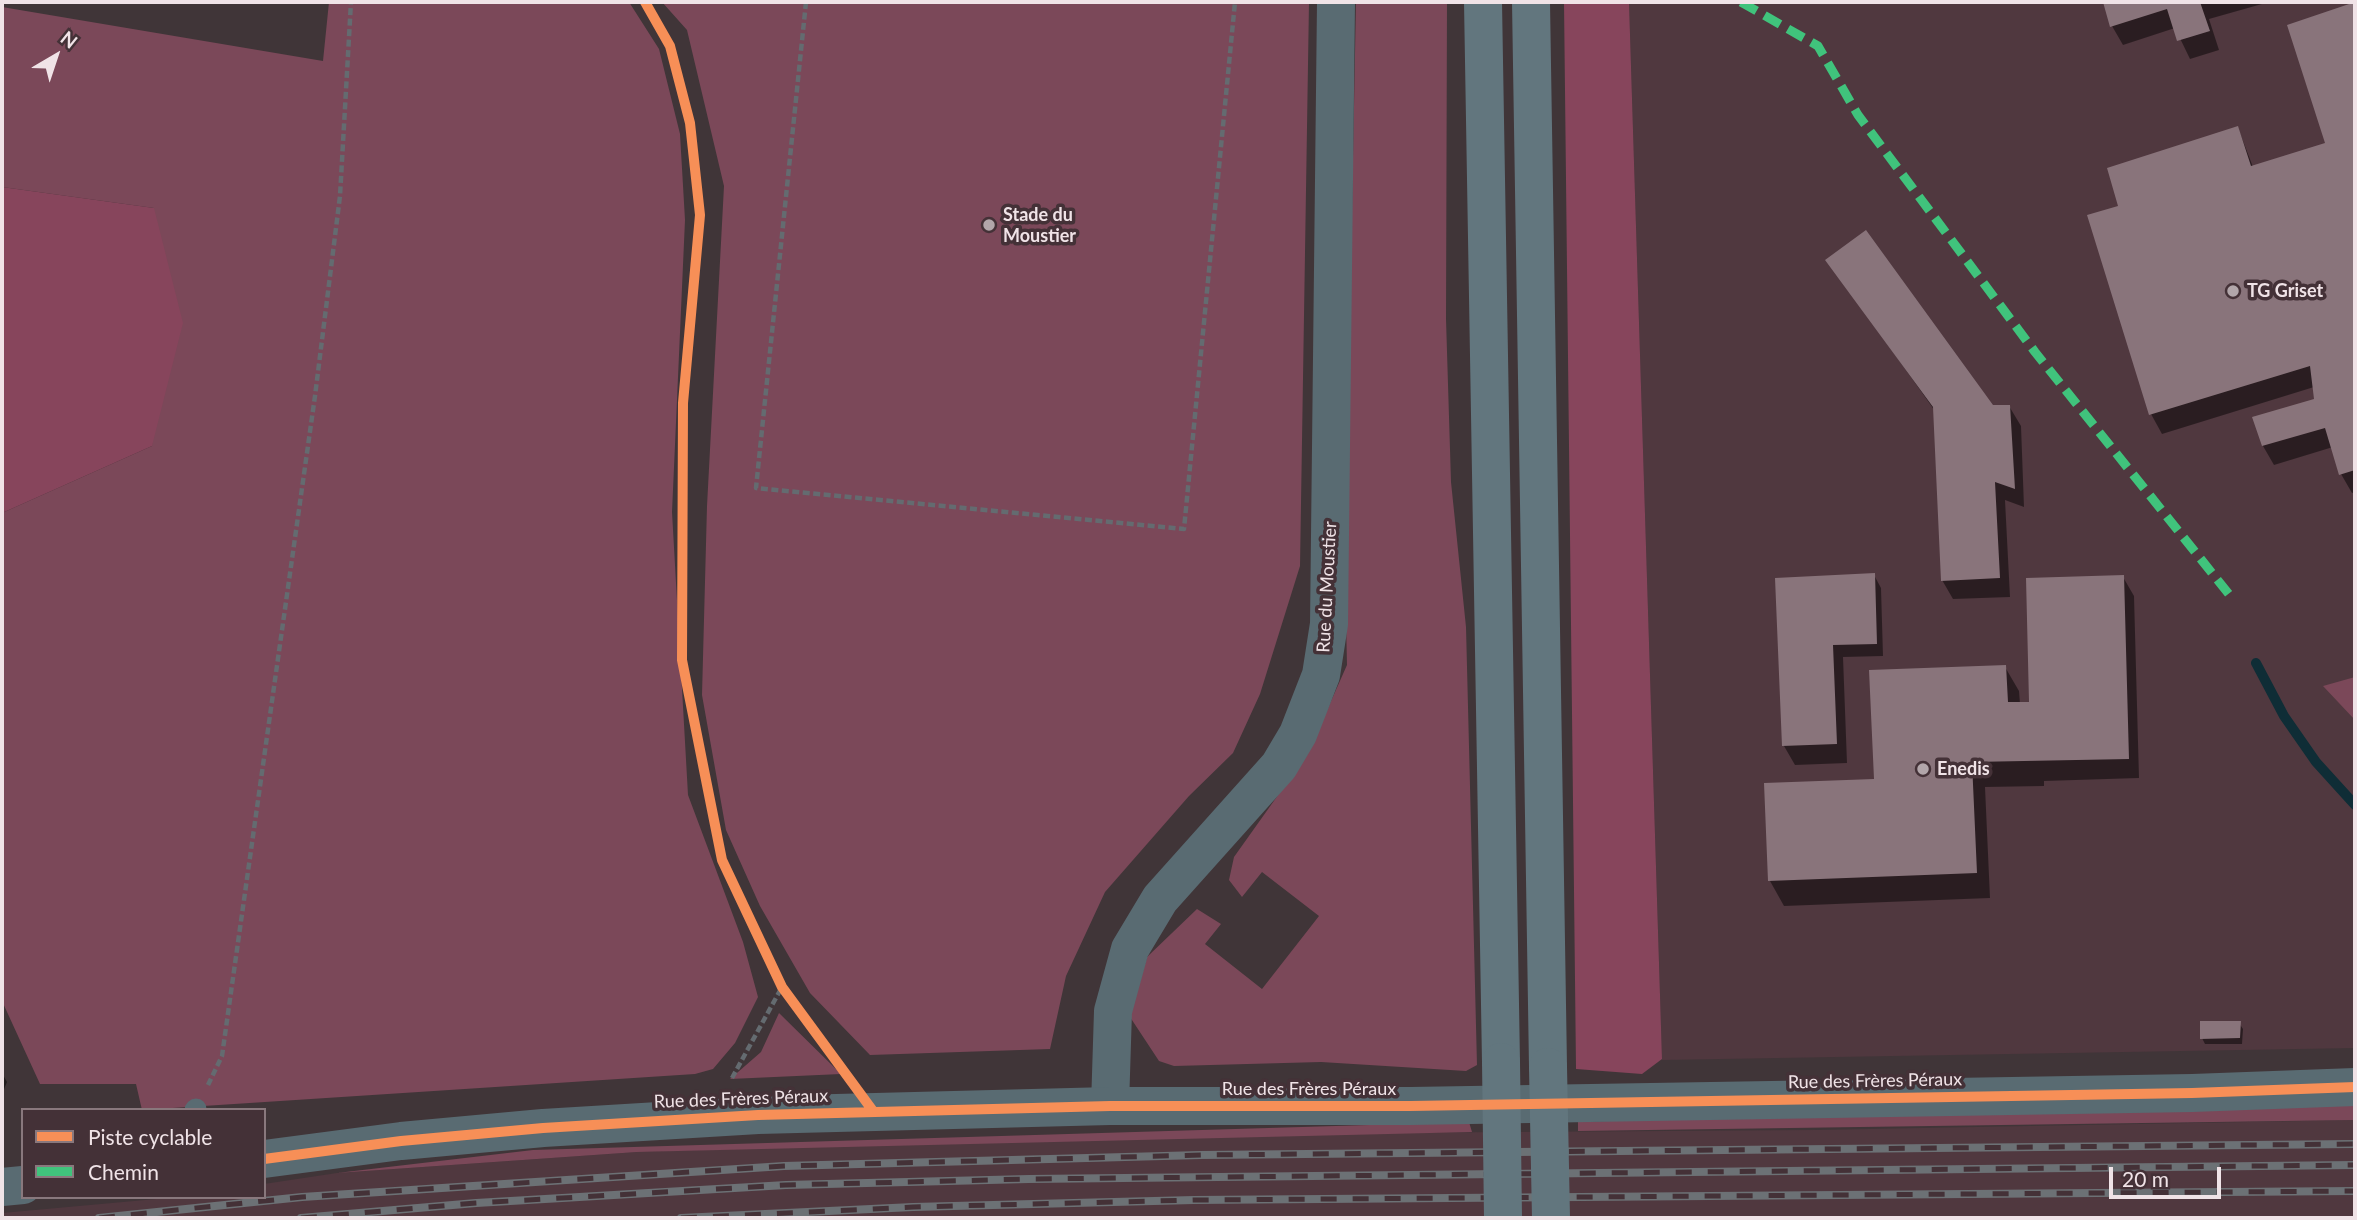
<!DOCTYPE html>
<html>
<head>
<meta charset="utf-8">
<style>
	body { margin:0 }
	#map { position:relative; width:2357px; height:1220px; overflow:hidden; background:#403538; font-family:Lato,sans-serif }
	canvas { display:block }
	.frame { position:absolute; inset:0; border:4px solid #f0e3e7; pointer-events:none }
	.legend { position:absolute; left:21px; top:1108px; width:245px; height:91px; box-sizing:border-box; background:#443137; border:2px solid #89787d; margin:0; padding:9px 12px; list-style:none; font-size:21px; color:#f0e3e7 }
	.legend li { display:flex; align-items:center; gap:14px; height:35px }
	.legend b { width:35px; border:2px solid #89787d }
	.north { position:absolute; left:21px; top:21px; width:70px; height:70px; -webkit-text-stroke:5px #443137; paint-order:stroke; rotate:39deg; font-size:19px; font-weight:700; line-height:28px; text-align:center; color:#f0e3e7 }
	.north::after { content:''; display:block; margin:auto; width:24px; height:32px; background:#f0e3e7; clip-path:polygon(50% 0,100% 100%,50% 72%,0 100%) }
	.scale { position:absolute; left:2109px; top:1167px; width:112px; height:32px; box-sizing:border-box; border:4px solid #f0e3e7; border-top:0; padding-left:9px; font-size:21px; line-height:24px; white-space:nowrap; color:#f0e3e7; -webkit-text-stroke:5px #443137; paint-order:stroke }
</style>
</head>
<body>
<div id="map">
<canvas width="2357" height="1220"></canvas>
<div class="frame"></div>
<ul class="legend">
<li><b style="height:9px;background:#f78f57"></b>Piste cyclable</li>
<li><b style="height:9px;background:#40c37c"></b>Chemin</li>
</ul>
<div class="north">N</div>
<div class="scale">20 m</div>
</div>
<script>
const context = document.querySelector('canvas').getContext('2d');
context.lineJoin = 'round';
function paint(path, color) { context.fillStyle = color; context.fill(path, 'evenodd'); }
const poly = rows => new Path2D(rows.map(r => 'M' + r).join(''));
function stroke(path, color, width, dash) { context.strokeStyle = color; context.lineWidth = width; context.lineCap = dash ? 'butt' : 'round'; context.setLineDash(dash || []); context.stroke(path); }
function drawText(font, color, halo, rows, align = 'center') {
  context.font = font + ' Lato,sans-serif'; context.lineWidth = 7; context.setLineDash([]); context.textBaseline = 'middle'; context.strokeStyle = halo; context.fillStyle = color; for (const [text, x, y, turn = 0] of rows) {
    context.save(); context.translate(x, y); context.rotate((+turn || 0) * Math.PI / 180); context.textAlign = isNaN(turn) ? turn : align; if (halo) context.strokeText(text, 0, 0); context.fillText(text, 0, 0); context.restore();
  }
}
paint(poly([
	[1629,2,2355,2,2355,1048,1662,1060],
	[2355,1120,2355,1218,2,1218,2,1213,178,1197,264,1197,264,1184,337,1173,637,1152,1213,1134,1814,1130]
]), '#50383f');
paint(poly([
	[329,2,629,2,659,49,680,134,685,220,672,512,688,795,743,942,758,997,735,1043,713,1069,695,1074,142,1110,136,1084,40,1084,2,1001,2,513,152,446,154,208,2,187,2,7,323,61],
	[662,2,1309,2,1300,566,1260,694,1233,753,1189,796,1105,892,1066,976,1050,1049,870,1055,810,993,760,906,726,830,702,695,707,506,724,186,687,30],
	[1356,2,1447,2,1446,319,1451,482,1466,627,1477,1065,1466,1071,1321,1062,1174,1066,1159,1061,1130,1017,1147,957,1197,909,1221,924,1205,944,1262,989,1319,916,1262,872,1242,897,1229,880,1234,857,1308,753,1347,665,1345,575],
	[2355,677,2355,720,2323,686],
	[779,1013,841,1074,730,1079,761,1052],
	[2355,1095,2355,1120,1578,1131,1578,1122],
	[1469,1122,1472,1132,637,1152,337,1173,533,1150]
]), '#7b4859');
paint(poly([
	[1564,2,1629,2,1662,1059,1642,1074,1576,1069],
	[2,187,154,208,183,323,152,446,2,513]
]), '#87455c');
paint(poly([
	[2105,2,2269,2,2209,19,2219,50,2190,59,2175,28,2123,45,2112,26],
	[2355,4,2355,492,2352,493,2341,474,2333,447,2274,465,2263,446,2254,418,2316,400,2314,387,2162,434,2151,414,2121,207,2238,128,2253,167,2327,144,2289,26],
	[1828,260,1992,407,2009,406,2021,426,2024,507,2005,500,2010,597,1953,599,1942,580,1935,411],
	[1874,575,1881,588,1883,656,1843,657,1847,763,1795,765,1784,746,1777,580],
	[2123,577,2134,596,2139,778,2044,781,2044,786,1985,787,1990,898,1784,906,1770,881,1876,780,2005,667,2019,691,2020,704,2031,703],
	[2239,1023,2243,1029,2242,1044,2205,1044,2202,1038],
	[2,1073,7,1082,2,1094]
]), '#0007');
stroke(poly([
	[2256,663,2284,716,2316,762,2355,805]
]), '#0f2d36', 10);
paint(poly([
	[2103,2,2200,2,2210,31,2177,41,2167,9,2110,27],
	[2355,2,2355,470,2339,475,2325,428,2262,446,2252,417,2314,399,2310,366,2149,415,2087,215,2118,206,2107,168,2238,126,2251,166,2325,143,2287,25],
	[1866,230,1993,405,2010,405,2015,489,1995,482,2000,578,1941,581,1933,407,1825,260],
	[1875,573,1877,644,1833,645,1837,744,1782,746,1775,578],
	[2124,575,2129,759,1972,762,1977,873,1768,881,1764,783,1874,779,1869,670,2006,665,2008,702,2029,702,2026,578],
	[2200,1021,2241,1021,2240,1038,2200,1039]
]), '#89747b');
stroke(poly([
	[645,2,670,46,690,123,700,215,683,403,682,660,722,860,782,987,846,1074],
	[806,2,756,488,1184,529,1235,2],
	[732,1078,782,987],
	[208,1085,222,1056,315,396,340,196,351,2]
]), '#646b70', 4.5, [7, 3.5]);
stroke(poly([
	[195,1110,196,1109]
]), '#596b72', 21);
stroke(poly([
	[1110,1106,1113,1011,1130,949,1160,899,1279,766,1298,734,1321,675,1329,624,1336,2]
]), '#596b72', 38);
stroke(poly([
	[264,1159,401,1141,543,1128,758,1115,1110,1106,1410,1106,2192,1093,2355,1087],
	[2,1187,23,1185]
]), '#596b72', 38);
stroke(poly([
	[1483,2,1501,1062],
	[1531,2,1548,1067]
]), '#62767e', 38);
const rail = poly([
	[99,1218,302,1197,784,1166,1201,1155,2355,1144],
	[301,1218,476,1203,786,1185,1029,1179,2355,1165],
	[681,1218,913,1207,1194,1200,2355,1191]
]);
stroke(rail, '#6c7175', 8);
stroke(rail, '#443137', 5, [16]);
stroke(poly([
	[1501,1062,1503,1218],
	[1548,1067,1551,1218]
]), '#62767e', 38);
stroke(poly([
	[1741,2,1818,46,1858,115,2035,352,2232,598]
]), '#40c37c', 9, [18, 9]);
stroke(poly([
	[645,2,670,46,690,123,700,215,683,403,682,660,722,860,782,987,873,1111],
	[264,1159,401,1141,543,1128,758,1115,1110,1106,1410,1106,2192,1093,2355,1087]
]), '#f78f57', 10);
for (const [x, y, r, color] of [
	[989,225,7,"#b2a6aa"],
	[2233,291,7,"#b2a6aa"],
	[1923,769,7,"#b2a6aa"]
]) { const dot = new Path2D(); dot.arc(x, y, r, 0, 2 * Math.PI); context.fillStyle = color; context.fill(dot); stroke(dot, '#443137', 2.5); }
drawText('bold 18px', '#f0e3e7', '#443137', [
	["Stade du",1003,215],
	["Moustier",1003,236],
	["TG Griset",2247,291],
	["Enedis",1937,769]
], 'left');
drawText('18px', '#f0e3e7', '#443137', [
	["Rue du Moustier",1327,587,-87],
	["Rue des Frères Péraux",1875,1081,-1],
	["Rue des Frères Péraux",1309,1089],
	["Rue des Frères Péraux",741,1099,-2]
]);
</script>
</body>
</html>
